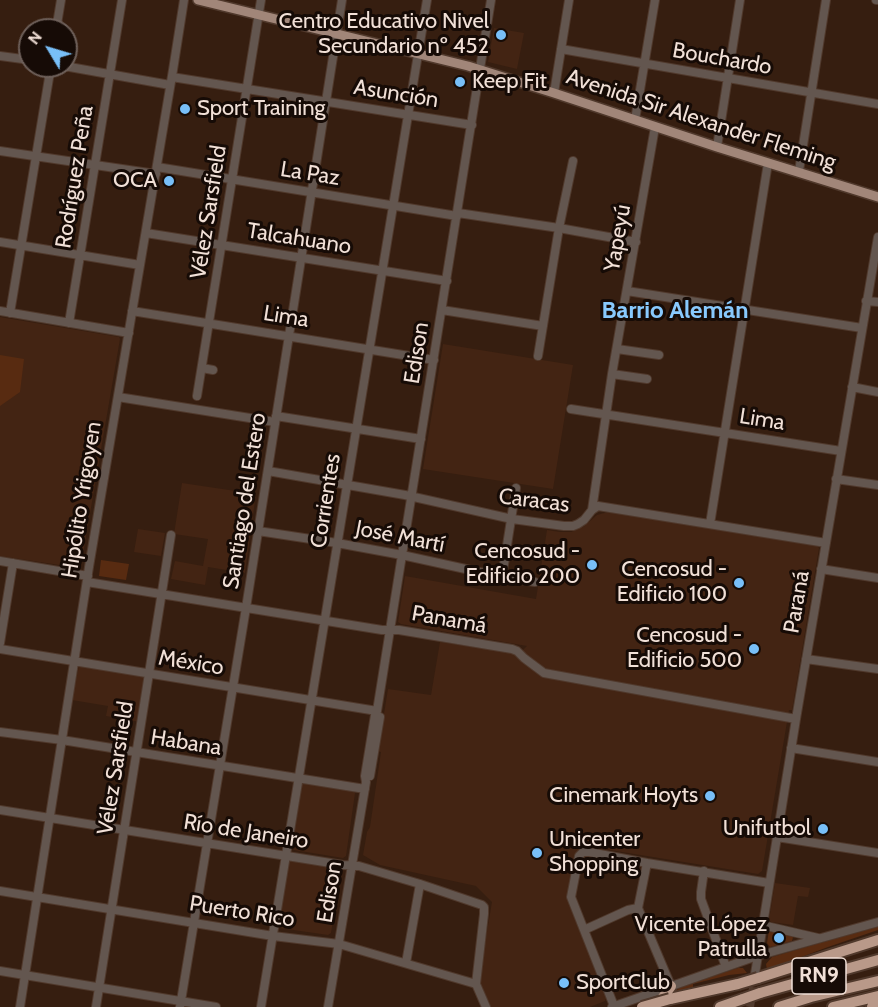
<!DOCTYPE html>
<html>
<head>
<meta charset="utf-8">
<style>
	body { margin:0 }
	#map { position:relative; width:878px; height:1007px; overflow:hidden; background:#361e10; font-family:Cabin,sans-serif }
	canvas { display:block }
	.north { position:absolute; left:18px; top:18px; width:60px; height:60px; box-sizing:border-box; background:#160b06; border:2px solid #6e605a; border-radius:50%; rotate:308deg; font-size:16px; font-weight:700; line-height:24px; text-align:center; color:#f1e0d7 }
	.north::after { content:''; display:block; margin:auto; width:21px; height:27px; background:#78bff8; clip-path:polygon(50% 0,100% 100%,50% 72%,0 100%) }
</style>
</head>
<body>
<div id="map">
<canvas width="878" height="1007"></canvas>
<div class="north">N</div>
</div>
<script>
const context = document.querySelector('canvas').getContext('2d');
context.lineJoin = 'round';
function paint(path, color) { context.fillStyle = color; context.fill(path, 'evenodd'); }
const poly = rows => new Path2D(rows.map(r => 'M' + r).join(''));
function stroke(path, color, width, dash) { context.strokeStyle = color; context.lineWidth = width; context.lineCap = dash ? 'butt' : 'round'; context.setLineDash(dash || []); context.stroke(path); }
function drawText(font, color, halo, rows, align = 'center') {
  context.font = font + ' Cabin,sans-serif'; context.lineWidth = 6; context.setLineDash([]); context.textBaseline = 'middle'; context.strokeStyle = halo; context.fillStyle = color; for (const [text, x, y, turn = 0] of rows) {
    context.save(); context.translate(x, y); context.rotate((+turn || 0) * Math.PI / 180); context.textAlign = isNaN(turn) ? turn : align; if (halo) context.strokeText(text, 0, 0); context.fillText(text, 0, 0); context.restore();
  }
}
paint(poly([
	[494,28,524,33,517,69,488,62],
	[0,317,119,337,120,339,81,566,79,568,0,556],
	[443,344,573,365,553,489,423,469],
	[182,483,256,494,245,573,208,567,205,585,171,579,175,561,203,566,208,539,174,534],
	[608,512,817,546,819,548,792,710,789,710,762,871,758,874,585,846,582,847,575,854,568,896,606,998,605,1001,590,1007,491,1007,479,979,492,902,476,886,380,865,363,855,367,832,370,827,381,752,378,751,388,689,431,695,440,642,519,654,527,646,401,624,398,622,405,576,536,599,547,530,560,532,571,532,583,527,597,515],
	[138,529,165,533,161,556,134,552],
	[79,666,146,676,140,722,106,716,108,706,72,700],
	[304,782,352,790,355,793,346,856,343,858,294,850,292,848,302,784],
	[292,860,338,868,341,871,331,933,328,935,280,928,279,926,288,862],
	[775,883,810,888,808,897,798,896,793,925,771,922,769,920]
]), '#432413');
paint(poly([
	[0,355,24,359,20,392,0,406],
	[101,560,129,564,126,580,99,576],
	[878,926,878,930,828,947,767,970,766,964,772,957],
	[769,930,791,934,793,937,792,941,770,947,767,943],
	[738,968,743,968,747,973,729,975,693,984,693,987,672,993,683,986]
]), '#582b11');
stroke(poly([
	[750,1007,755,976]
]), '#523b2e', 8, [8, 4]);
const minor = poly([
	[876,0,878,0],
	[56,30,61,0],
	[561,49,878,104],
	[0,56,30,60],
	[64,66,170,85],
	[172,77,472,125],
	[554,93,569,0],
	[635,120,655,0],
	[717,147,740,0],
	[0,151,156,174],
	[157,167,457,216],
	[799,171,826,0],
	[458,213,559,228,636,242],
	[146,233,447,281],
	[0,242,140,265],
	[627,291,862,328],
	[866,301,878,302],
	[442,310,543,326],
	[0,311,129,333],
	[132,311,434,360],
	[10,313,51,66],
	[69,323,122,0],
	[617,349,659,355],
	[538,356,559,228,573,161],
	[202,368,213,370],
	[612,374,647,379],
	[852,387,878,392],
	[197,396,261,0],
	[118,397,275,422],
	[571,409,841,451],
	[276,416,421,439],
	[268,471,405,495,512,519,564,526,573,526,578,524,584,520,592,510,598,506,826,543],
	[836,479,878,485],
	[592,510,612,374,655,127],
	[710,524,768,163],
	[258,531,337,543,402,555,502,577,535,582],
	[0,561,88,576],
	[821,569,878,578],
	[502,577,516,488],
	[87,582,382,630,399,630,512,649,517,651,524,658,544,673,796,719],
	[0,643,13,563],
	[0,649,377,711],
	[806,659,878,669],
	[0,732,62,740,365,789],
	[791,748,878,762],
	[370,776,380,717],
	[0,810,343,865,359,866,420,884,482,905,484,907,484,914,476,984,486,1007],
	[777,837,878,853],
	[647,863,638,908,671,986],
	[704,871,701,892,701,899,726,967],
	[0,891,273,936,339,944,476,984],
	[762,925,818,938],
	[584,930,628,910,638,908],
	[406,963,420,884],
	[0,971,216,1007],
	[755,974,796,719,878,237],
	[614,1006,571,897,579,856,583,852,589,852,647,863,769,883],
	[20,1007,89,567,173,70,184,0],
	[96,1007,171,535],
	[180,1007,246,608,342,0],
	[261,1007,427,0],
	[328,1007,366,782,365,776,375,715,377,711,491,0],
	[612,1007,757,956,878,922]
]);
const major = poly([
	[198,0,468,66,554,93,717,147,878,197]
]);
const highway = poly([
	[758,978,878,940],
	[760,993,878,960],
	[670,999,738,984],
	[659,1003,671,986],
	[720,1007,743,999],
	[779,1007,811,997,878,981],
	[833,1007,878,996],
	[872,1007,878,1006]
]);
stroke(minor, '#50392c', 10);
stroke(major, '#50392c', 12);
stroke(highway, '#50392c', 14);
stroke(minor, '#63564f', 8);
stroke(major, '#a18679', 9);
stroke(highway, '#b99989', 10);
const highwayBridge = poly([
	[738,984,758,978],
	[743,999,760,993],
	[642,1007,670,999]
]);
stroke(highwayBridge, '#50392c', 14, []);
stroke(highwayBridge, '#b99989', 10);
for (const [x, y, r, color] of [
	[501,35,6,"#78bff8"],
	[460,82,6,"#78bff8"],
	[185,109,6,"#78bff8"],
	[169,181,6,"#78bff8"],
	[592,565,6,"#78bff8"],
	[739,583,6,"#78bff8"],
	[754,649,6,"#78bff8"],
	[710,796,6,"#78bff8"],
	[823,829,6,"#78bff8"],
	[537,853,6,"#78bff8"],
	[779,938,6,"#78bff8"],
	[564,983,6,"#78bff8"]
]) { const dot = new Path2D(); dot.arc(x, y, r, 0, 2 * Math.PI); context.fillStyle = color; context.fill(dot); stroke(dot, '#160b06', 2); }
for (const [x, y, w] of [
	[819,976,54]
]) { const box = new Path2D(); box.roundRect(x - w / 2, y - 18, w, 36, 4.5); context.fillStyle = '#160b06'; context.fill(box); stroke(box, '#f1e0d7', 1.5); }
drawText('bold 21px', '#f1e0d7', null, [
	["RN9",819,976]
]);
drawText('22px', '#f1e0d7', '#160b06', [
	["Centro Educativo Nivel",489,22],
	["Secundario nº 452",489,47],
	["Keep Fit",472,82,"left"],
	["Sport Training",197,109,"left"],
	["OCA",157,181],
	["Cencosud -",580,552],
	["Edificio 200",580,577],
	["Cencosud -",727,570],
	["Edificio 100",727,595],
	["Cencosud -",742,636],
	["Edificio 500",742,661],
	["Cinemark Hoyts",698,796],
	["Unifutbol",811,829],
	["Unicenter",549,840,"left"],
	["Shopping",549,865,"left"],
	["Vicente López",767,925],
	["Patrulla",767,950],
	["SportClub",576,983,"left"]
], 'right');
drawText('22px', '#f1e0d7', '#160b06', [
	["Bouchardo",722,59,10],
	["Asunción",396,94,9],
	["Avenida Sir Alexander Fleming",701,120,18],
	["La Paz",310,174,9],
	["Rodríguez Peña",75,177,-81],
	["Vélez Sarsfield",209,212,-81],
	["Yapeyú",618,238,-80],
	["Talcahuano",299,239,9],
	["Lima",286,317,9],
	["Edison",417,353,-81],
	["Lima",762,420,9],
	["Hipólito Yrigoyen",82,500,-81],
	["Santiago del Estero",245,501,-81],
	["Corrientes",326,501,-81],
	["Caracas",534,501,7],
	["José Martí",400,537,11],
	["Paraná",797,602,-80],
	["Panamá",449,620,10],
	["México",191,663,9],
	["Habana",186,743,9],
	["Vélez Sarsfield",116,768,-81],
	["Río de Janeiro",246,832,9],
	["Edison",330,892,-81],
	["Puerto Rico",242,912,9]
]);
drawText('bold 24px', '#88c9fd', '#160b06', [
	["Barrio Alemán",675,311]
]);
</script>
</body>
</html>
